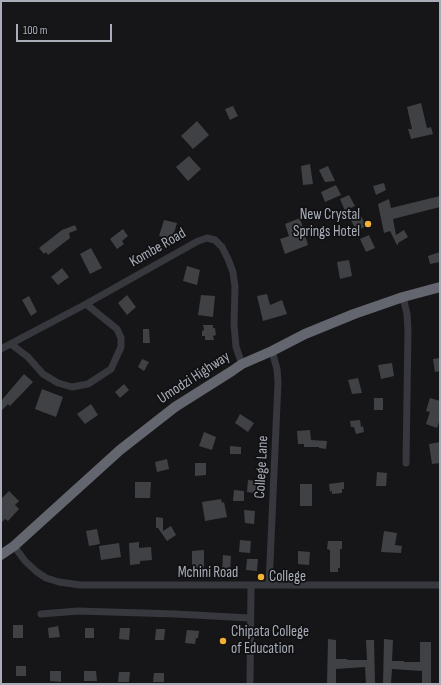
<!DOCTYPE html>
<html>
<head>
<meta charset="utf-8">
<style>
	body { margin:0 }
	#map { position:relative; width:441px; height:685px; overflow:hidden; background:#161618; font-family:"Sofia Sans Condensed",sans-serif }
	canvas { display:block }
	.frame { position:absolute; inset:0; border:2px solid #a8adb8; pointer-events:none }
	.scale { position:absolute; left:16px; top:24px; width:96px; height:18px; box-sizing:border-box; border:2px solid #a8adb8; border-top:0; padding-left:5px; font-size:12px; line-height:14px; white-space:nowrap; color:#a8adb8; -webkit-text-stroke:3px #111113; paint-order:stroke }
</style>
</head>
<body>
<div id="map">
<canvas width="441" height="685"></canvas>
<div class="frame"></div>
<div class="scale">100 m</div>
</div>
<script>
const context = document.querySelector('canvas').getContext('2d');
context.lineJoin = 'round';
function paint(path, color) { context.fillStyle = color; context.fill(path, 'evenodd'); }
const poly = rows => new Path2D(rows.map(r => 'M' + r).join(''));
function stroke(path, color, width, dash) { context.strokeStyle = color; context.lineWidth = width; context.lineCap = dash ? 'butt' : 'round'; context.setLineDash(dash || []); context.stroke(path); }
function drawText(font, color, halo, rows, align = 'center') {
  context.font = font + ' "Sofia Sans Condensed",sans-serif'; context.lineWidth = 3.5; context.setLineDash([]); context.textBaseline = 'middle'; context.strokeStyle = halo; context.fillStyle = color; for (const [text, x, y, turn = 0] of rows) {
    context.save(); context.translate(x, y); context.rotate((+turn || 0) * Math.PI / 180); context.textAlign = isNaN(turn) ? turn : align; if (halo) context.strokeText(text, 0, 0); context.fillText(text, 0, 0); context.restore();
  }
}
paint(poly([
	[421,103,427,128,431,127,433,134,411,139,408,129,412,129,407,107],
	[233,106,238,116,230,120,225,109],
	[197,121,209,135,193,149,181,136],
	[189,156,201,169,188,181,176,167],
	[310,164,313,184,303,185,301,166],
	[328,166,335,181,325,182,319,170],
	[384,183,386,190,376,195,373,186],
	[336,185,341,195,325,202,321,192],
	[349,195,355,206,345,211,340,199],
	[440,196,440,207,393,219,396,235,404,230,408,237,398,243,398,245,397,245,390,231,384,233,378,204,389,199,391,208],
	[360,214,366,226,357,231,350,219],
	[300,218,308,245,285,254,280,239,289,236,285,224],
	[164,220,177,223,172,240,159,236],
	[75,225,77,230,69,233,70,238,48,255,46,252,44,254,39,248,62,230],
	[123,229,128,236,122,241,124,244,117,249,110,239],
	[369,235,375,248,366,252,360,239],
	[91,248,102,268,90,274,80,254],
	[440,252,440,262,430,264,428,256],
	[349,260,352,276,340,279,337,262],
	[187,266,200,270,197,285,183,281],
	[62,268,69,277,58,285,51,277],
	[267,294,270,305,282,300,287,314,263,321,257,296],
	[127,295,136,307,127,315,118,303],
	[201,295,215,296,213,317,198,315],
	[29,296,37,312,31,316,22,300],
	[203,325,213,325,213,328,215,328,216,335,213,336,214,340,205,340,205,336,202,336,202,331,204,330],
	[143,329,149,329,150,343,143,343],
	[440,358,440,371,435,372,433,359],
	[142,359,149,362,144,371,138,367],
	[392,363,394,376,381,379,378,365],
	[24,374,33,382,10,406,8,404,1,411,1,401],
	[358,378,362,393,352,394,348,380],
	[124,384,129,390,120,398,115,392],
	[42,389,63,397,56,417,35,409],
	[374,398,383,398,383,410,374,410],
	[430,398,440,401,440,419,437,428,426,424,430,412,426,411],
	[91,404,98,415,85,424,77,414],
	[240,414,254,423,248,432,235,423],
	[360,420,361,427,363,426,364,432,356,434,354,427,351,427,350,421],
	[310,430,311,440,327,441,326,449,319,448,319,447,304,447,304,444,298,444,297,431],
	[204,432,216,437,212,450,199,446],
	[440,442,440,463,432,464,429,444],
	[230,446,241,447,241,454,230,454],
	[167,459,169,469,157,472,155,462],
	[195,463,206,463,206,475,195,476],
	[377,472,387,473,386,486,376,486],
	[248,480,257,481,255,493,247,492],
	[135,482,151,482,150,498,135,498],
	[344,482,344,489,342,489,342,493,332,494,332,491,330,492,329,484],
	[300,484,312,484,312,506,300,506],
	[234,490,244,491,244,501,233,501],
	[9,491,19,501,15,505,19,509,8,521,5,519,1,523,1,499],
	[221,499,222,503,224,502,227,517,205,521,202,502],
	[244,510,255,511,254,524,245,523],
	[156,517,163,518,163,531,171,526,176,535,167,541,158,528,156,528],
	[97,529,100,544,89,546,86,531],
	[384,531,397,533,395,545,402,546,401,553,381,552],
	[240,540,251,541,250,553,239,552],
	[328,541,342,541,342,549,340,549,340,568,338,568,338,572,330,572,330,550,327,549],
	[139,542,139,548,151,547,152,560,140,561,140,564,130,565,129,543],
	[119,543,121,557,101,560,99,546],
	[204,550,204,568,192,569,192,551],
	[298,551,310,552,309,565,298,564],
	[223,555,231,556,230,573,222,573],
	[247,559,258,559,257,571,246,570],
	[13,625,23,625,23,638,13,638],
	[58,626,60,637,49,638,48,628],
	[85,628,94,628,94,638,85,638],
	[120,628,130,628,129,640,119,639],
	[156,629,165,629,164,640,155,640],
	[187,630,199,631,198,638,196,638,195,644,185,643],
	[328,639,336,640,336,659,347,659,347,660,367,660,366,640,374,640,375,684,366,684,365,667,336,669,336,684,327,684],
	[384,639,393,640,392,661,404,661,404,662,420,662,420,642,431,642,431,684,422,684,422,671,392,669,391,684,383,684],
	[16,666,26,666,26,676,16,676],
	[50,671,61,671,61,682,50,681],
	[84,671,96,671,97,681,84,681],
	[119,672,130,672,129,682,118,682],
	[154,673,164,673,164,682,153,682]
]), '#404145');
stroke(poly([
	[403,297,407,314,408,330,406,463],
	[11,344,28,357,43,374,58,383,72,387,88,384,111,369,121,347,121,338,117,329,86,304],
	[1,349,86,304,198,241,207,238,215,240,222,247,228,259,233,272,235,287,234,324,236,347,242,364],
	[14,546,25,561,37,572,46,578,59,582,80,585,440,585],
	[269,585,278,382,277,369,272,351],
	[41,614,78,611,176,614,250,618],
	[250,684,251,586]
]), '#37383d', 7);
stroke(poly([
	[1,555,14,546,120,450,175,407,232,371,242,364,272,351,305,334,354,314,403,297,440,287]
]), '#63666e', 10);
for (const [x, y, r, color] of [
	[368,224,4,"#f2b134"],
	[261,577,4,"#f2b134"],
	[223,641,4,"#f2b134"]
]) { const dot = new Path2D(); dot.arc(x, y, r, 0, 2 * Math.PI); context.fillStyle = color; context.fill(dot); stroke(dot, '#111113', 1.5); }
drawText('15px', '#a8adb8', '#111113', [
	["New Crystal",360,215,"right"],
	["Springs Hotel",360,232,"right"],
	["College",269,577],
	["Chipata College",231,632],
	["of Education",231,649]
], 'left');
drawText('15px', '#a8adb8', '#111113', [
	["Kombe Road",158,248,-30],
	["Umodzi Highway",194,378,-33],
	["College Lane",262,467,-87],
	["Mchini Road",208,573]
]);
</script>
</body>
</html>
